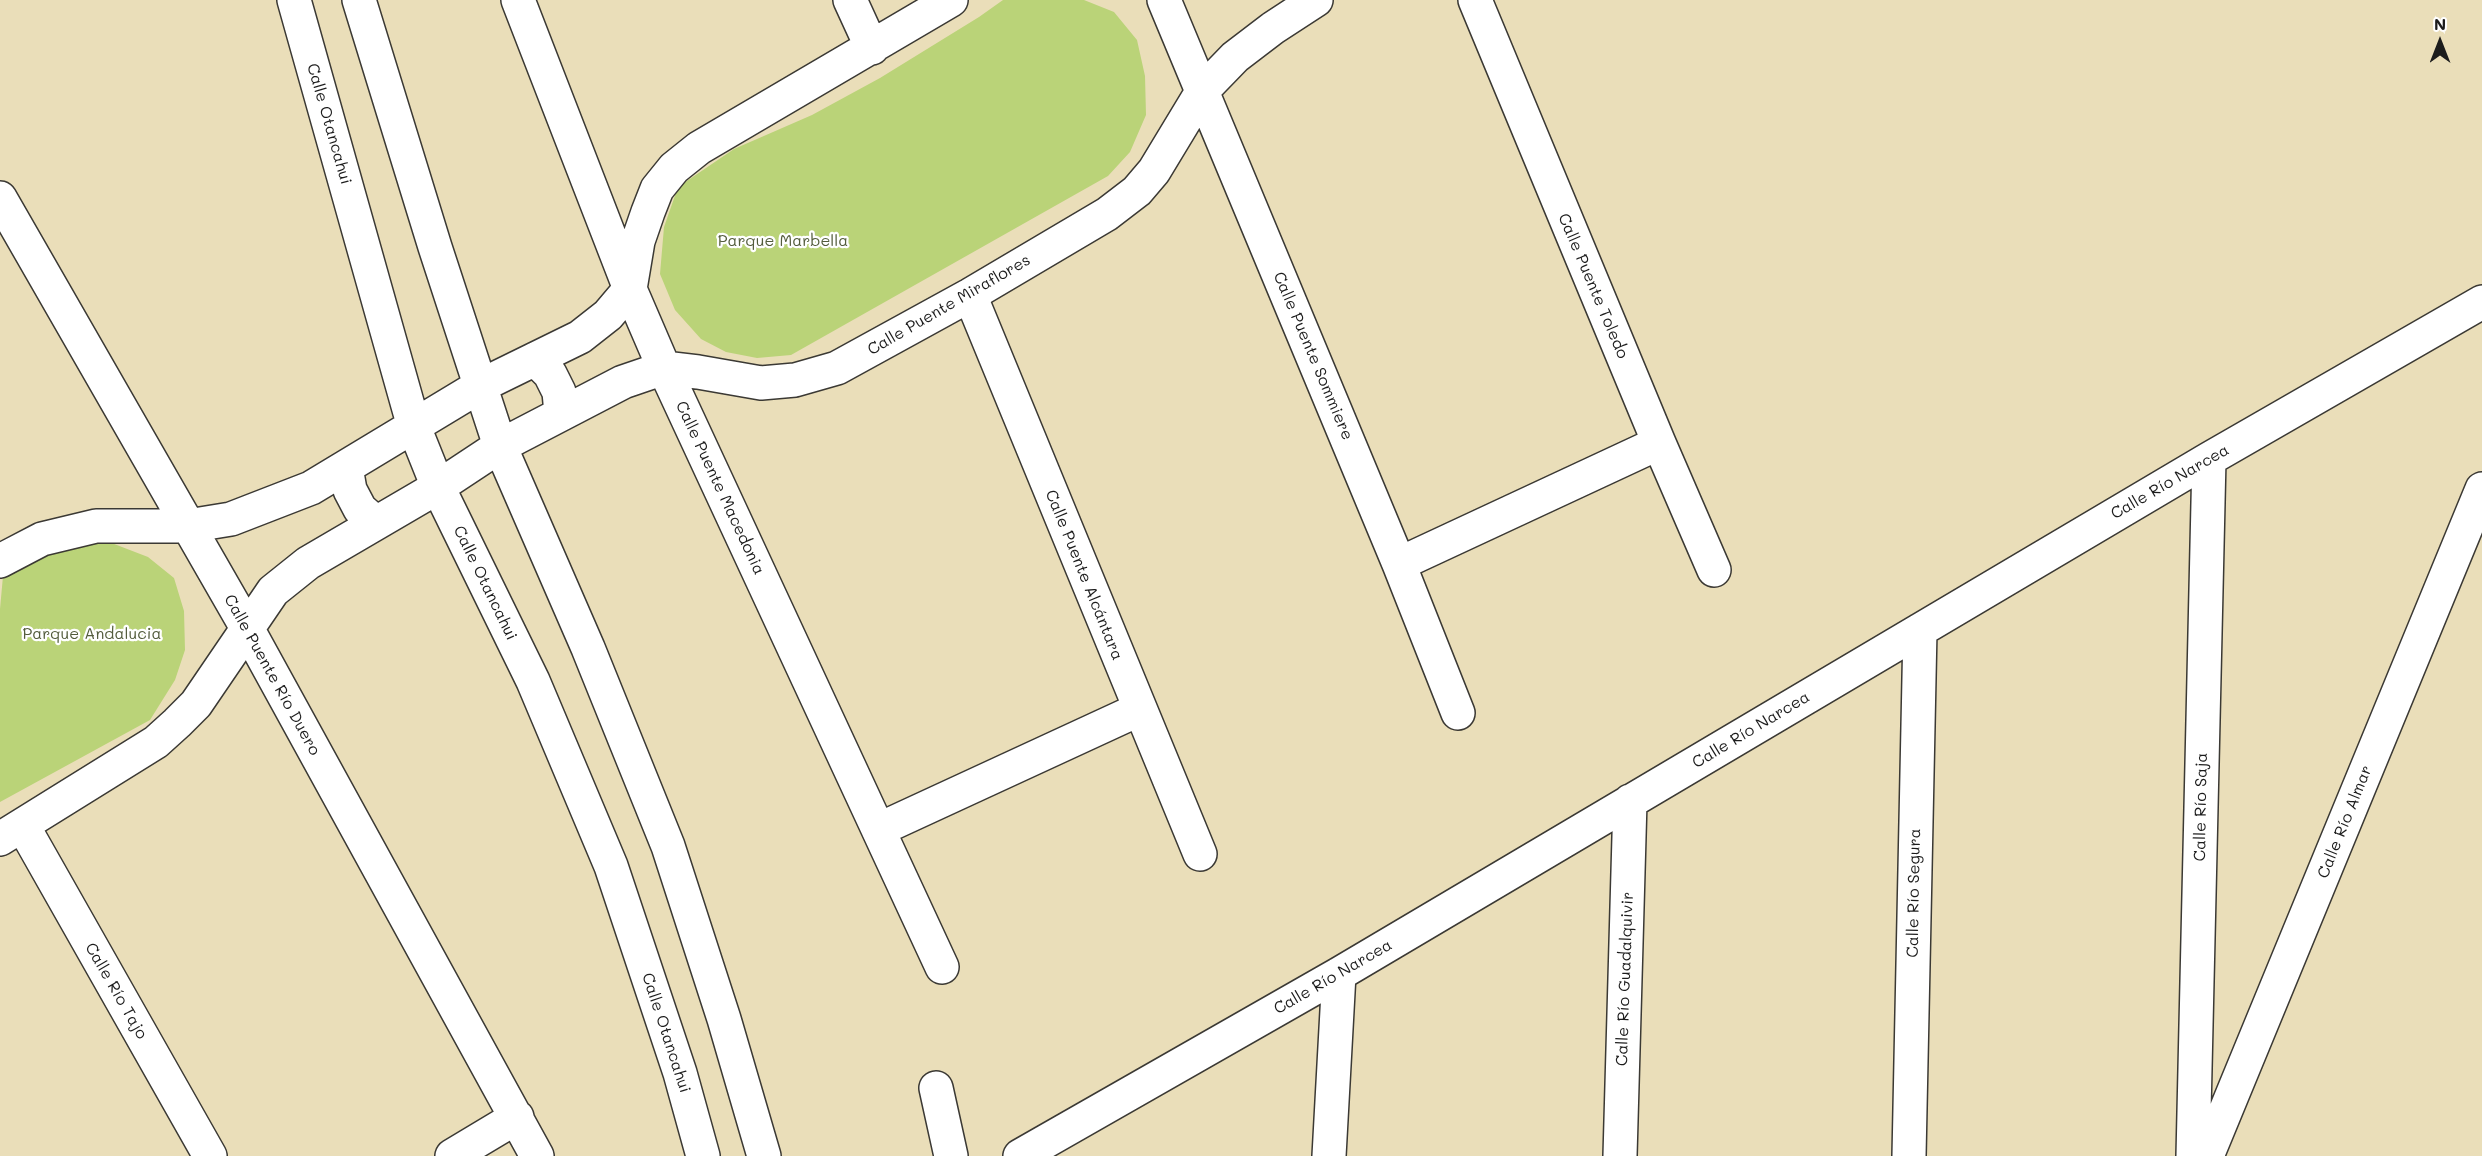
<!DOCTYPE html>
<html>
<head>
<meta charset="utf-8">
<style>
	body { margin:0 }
	#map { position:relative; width:2482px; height:1156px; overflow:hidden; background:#eadeb9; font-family:Mali,sans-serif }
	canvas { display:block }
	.north { position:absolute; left:2410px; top:12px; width:60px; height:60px; -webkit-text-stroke:4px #fff; paint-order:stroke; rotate:0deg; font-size:16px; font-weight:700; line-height:24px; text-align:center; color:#1c1c1c }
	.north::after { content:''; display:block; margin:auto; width:21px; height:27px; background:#1c1c1c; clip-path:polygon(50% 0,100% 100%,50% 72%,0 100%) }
</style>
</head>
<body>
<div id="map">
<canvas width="2482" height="1156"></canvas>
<div class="north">N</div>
</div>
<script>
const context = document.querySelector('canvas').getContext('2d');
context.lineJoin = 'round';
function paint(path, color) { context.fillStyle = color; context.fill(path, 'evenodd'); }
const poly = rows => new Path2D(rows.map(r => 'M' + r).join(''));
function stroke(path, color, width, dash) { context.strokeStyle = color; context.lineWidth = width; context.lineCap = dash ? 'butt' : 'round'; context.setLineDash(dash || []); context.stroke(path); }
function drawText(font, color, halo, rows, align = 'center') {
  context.font = font + ' Mali,sans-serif'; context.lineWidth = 4.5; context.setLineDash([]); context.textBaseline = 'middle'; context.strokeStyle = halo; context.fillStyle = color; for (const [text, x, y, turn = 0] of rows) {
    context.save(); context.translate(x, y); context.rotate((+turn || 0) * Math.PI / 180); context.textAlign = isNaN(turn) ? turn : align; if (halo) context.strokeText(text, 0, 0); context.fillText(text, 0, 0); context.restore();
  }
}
paint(poly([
	[1003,0,1084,0,1114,12,1137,40,1145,76,1146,115,1130,152,1108,176,791,355,757,358,726,352,701,339,675,310,660,274,664,227,678,187,734,149,812,115,880,78,979,17],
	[109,542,148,557,174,578,184,611,185,650,175,680,150,720,0,802,0,609,3,576,58,545]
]), '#bad378');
const minor = poly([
	[294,0,414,427,438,487,533,681,611,866,680,1073,703,1156],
	[359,0,435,247,500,446,588,648,668,846,724,1019,764,1156],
	[518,0,630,289,664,368,942,967],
	[850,0,872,48],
	[1164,0,1399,564,1458,713],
	[1475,0,1659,443,1714,570],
	[0,198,247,628,537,1156],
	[970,295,1200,854],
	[535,359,550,374,559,392,561,413],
	[346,467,350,490,360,509,376,523],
	[0,561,42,539,96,526,188,526,231,519,311,488,480,386,580,337,608,315,630,289,638,241,648,212,657,189,674,168,699,148,951,0],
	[1399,564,1659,443],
	[23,826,210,1156],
	[880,829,1140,709],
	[0,839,156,742,177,723,196,704,273,591,308,563,438,487,500,446,623,382,664,368,698,372,761,383,795,380,837,368,970,295,1107,214,1137,191,1154,171,1203,90,1235,57,1273,28,1316,0],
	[936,1088,951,1156],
	[452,1156,517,1117],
	[1020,1156,1339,974,2209,459,2482,302],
	[1329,1156,1339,974],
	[1620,1156,1630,801],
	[1909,1156,1920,630],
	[2193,1156,2209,459],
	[2207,1156,2482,489]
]);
stroke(minor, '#3b3934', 36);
stroke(minor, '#fff', 33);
drawText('16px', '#1c1c1c', '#fff', [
	["Calle Otancahui",329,124,74],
	["Calle Puente Toledo",1593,286,67],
	["Calle Puente Miraflores",949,305,-30],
	["Calle Puente Sommiere",1313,356,67],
	["Calle Río Narcea",2170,482,-30],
	["Calle Puente Macedonia",720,488,65],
	["Calle Puente Alcántara",1084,575,68],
	["Calle Otancahui",485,583,64],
	["Calle Puente Río Duero",272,675,61],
	["Calle Río Narcea",1751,730,-31],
	["Calle Río Saja",2201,807,-89],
	["Calle Río Almar",2345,822,-68],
	["Calle Río Segura",1914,893,-89],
	["Calle Río Narcea",1333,977,-30],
	["Calle Río Guadalquivir",1625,979,-88],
	["Calle Río Tajo",116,991,60],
	["Calle Otancahui",666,1033,72]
]);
drawText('16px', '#535c3c', '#fff', [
	["Parque Marbella",783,241],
	["Parque Andalucia",92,634]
]);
</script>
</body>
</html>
